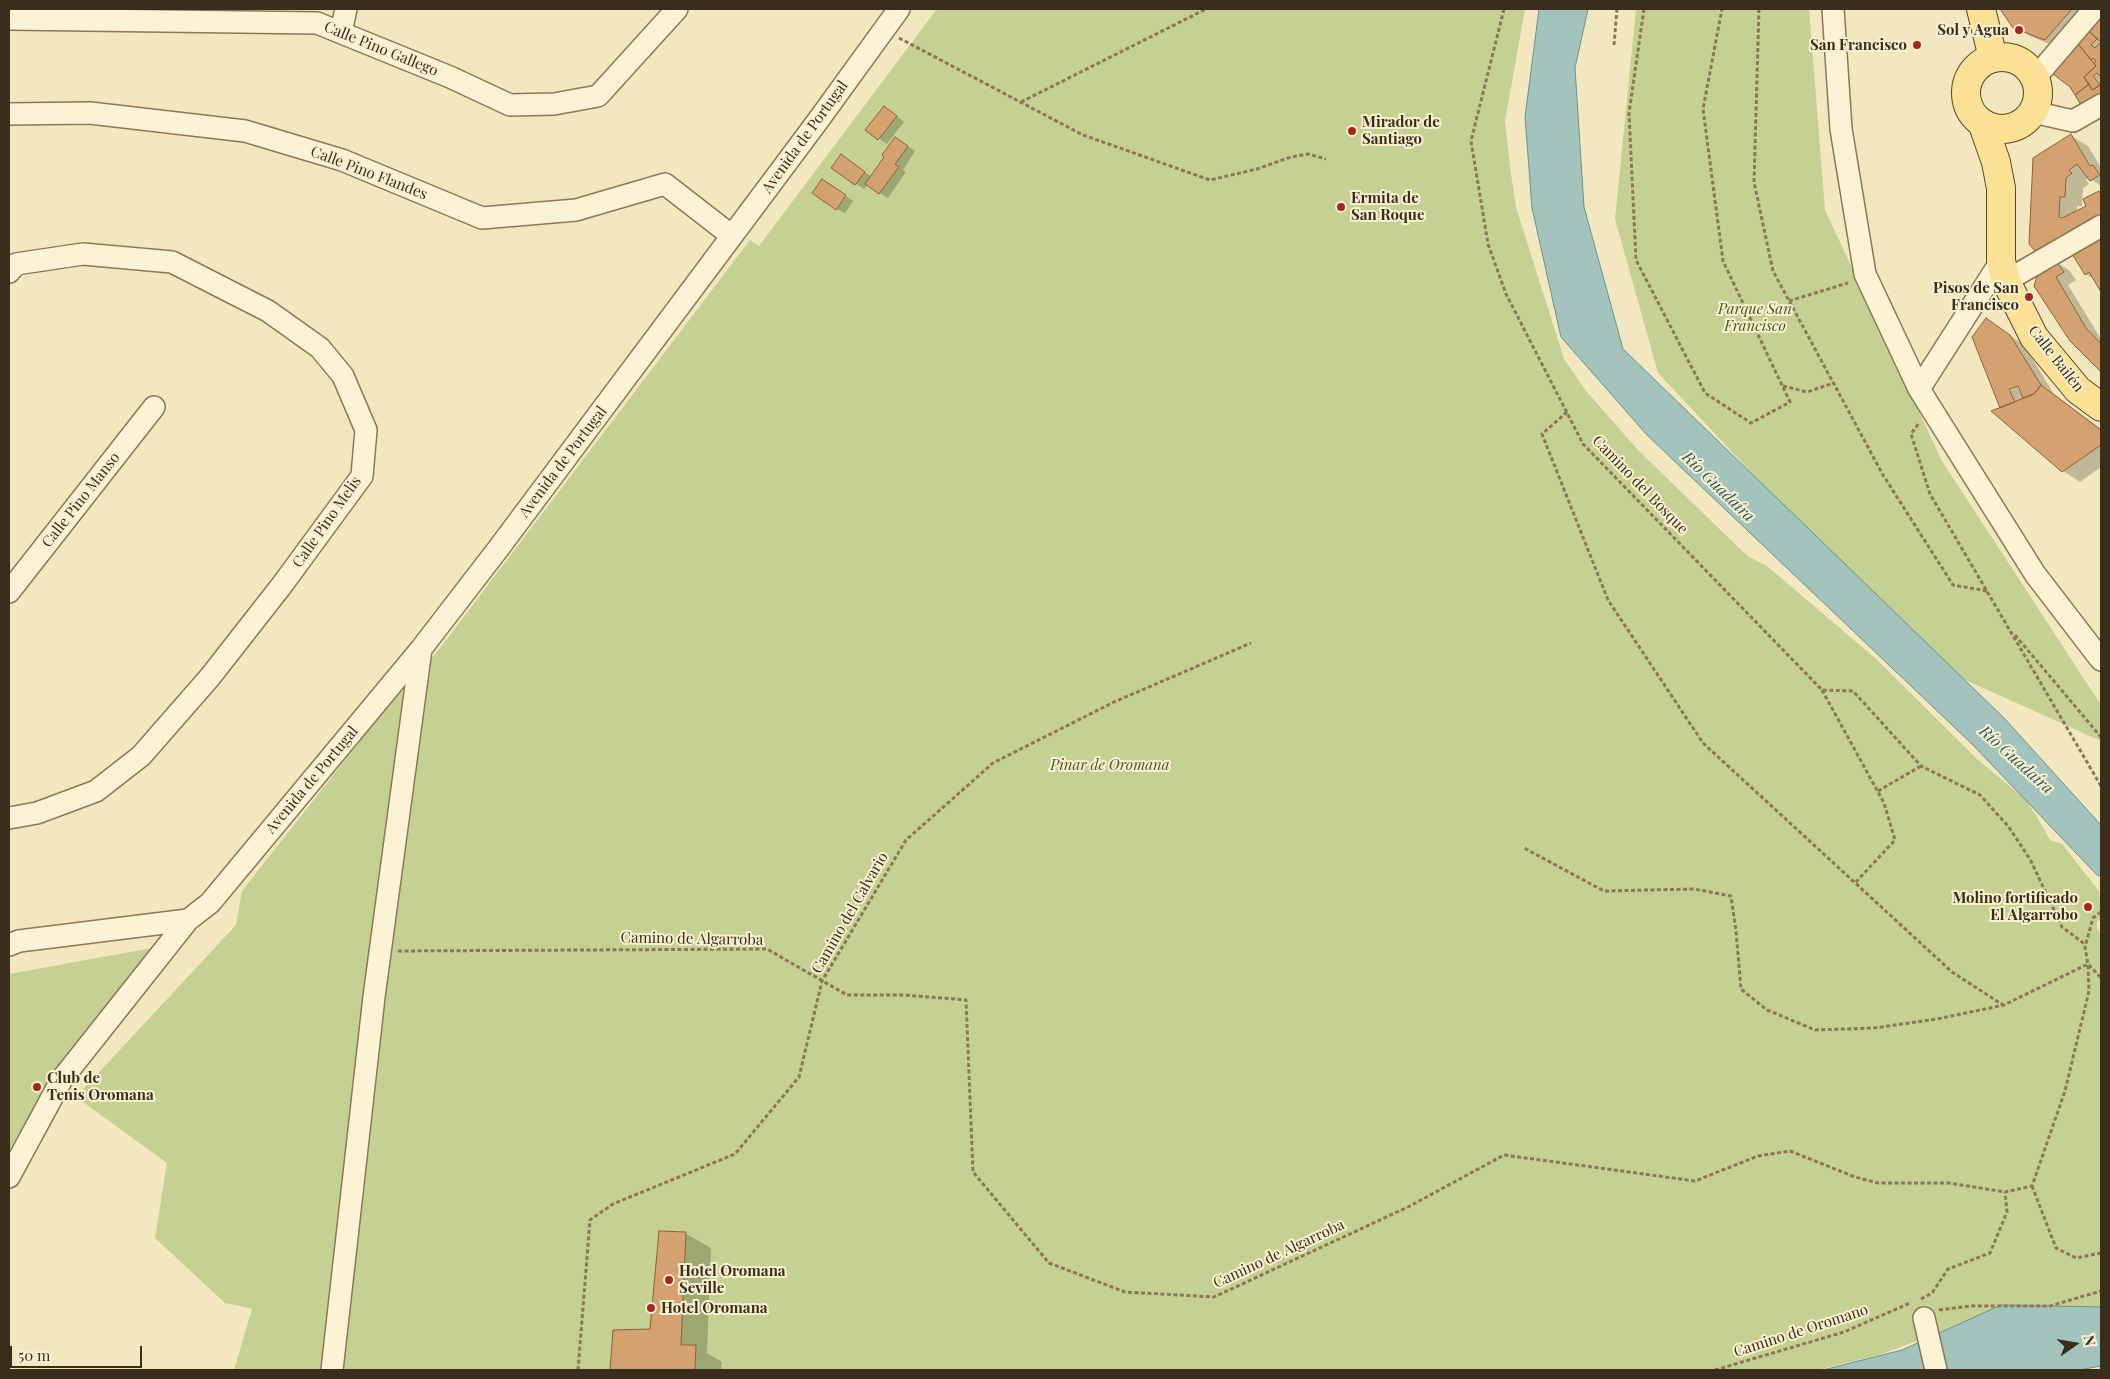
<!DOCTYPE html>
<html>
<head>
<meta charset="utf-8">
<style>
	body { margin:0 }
	#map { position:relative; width:2110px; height:1379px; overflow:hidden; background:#f2e7bf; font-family:"Playfair Display",serif }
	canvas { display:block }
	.frame { position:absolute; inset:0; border:10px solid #3b2d1c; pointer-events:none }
	.north { position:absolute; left:2050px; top:1319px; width:50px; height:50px; -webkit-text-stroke:4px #f9f0d0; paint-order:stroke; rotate:77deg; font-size:14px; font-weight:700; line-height:20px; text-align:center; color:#3b2d1c }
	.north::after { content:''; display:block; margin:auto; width:18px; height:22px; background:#3b2d1c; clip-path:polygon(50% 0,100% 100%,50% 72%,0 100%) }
	.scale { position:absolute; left:10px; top:1346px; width:132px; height:22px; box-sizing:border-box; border:2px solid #3b2d1c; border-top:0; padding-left:6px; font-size:15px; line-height:18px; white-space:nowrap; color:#3b2d1c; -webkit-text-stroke:4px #f9f0d0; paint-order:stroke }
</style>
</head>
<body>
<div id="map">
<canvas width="2110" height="1379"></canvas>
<div class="frame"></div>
<div class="north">N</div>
<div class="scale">50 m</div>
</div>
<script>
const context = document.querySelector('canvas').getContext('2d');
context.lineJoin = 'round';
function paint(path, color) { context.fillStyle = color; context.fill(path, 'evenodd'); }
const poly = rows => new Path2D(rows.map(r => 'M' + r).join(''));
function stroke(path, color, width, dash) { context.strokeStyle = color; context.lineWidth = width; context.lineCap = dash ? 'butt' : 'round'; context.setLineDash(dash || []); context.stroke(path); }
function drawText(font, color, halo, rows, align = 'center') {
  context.font = font + ' "Playfair Display",serif'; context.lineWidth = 4; context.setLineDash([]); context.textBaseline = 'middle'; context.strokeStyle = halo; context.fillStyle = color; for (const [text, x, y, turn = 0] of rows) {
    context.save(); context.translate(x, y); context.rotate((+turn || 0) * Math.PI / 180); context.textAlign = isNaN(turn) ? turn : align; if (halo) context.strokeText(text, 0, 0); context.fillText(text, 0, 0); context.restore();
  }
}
paint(poly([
	[937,9,1525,9,1505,121,1510,167,1516,207,1564,359,1587,392,1638,450,1738,547,1749,557,1767,566,1875,658,1977,759,2023,797,2036,815,2050,840,2062,844,2099,891,2101,919,2097,922,2097,928,2101,935,2101,1309,1930,1336,1879,1355,1817,1370,234,1370,252,1309,225,1303,155,1238,167,1163,76,1097,236,925,242,891,382,713,437,652,750,240,759,246],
	[1636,9,1809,9,1825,210,1942,461,2101,705,2101,741,1932,665,1658,373,1615,219],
	[174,944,27,1134,9,1175,9,974]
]), '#c5d192');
const water = poly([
	[1539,9,1588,9,1575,68,1584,207,1623,349,2004,718,2101,825,2101,876,2097,875,1972,744,1647,435,1561,337,1532,208,1525,117,1539,9],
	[2001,1305,2101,1307,2101,1366,2079,1370,1823,1370,1902,1350,2001,1305]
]);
paint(water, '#a3c4bc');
stroke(water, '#69938b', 1);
paint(poly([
	[2002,9,2098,9,2062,49,2032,37,2014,27],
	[2101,18,2101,106,2083,107,2071,87,2055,74],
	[892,112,904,122,887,144,867,130],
	[2071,136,2088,146,2101,168,2101,186,2089,178,2086,180,2089,184,2083,188,2082,206,2077,206,2077,212,2088,206,2099,192,2101,194,2101,289,2096,280,2085,274,2072,251,2054,260,2036,250],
	[903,143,915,151,903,170,906,172,888,198,867,185,864,189,833,168,850,161,872,177,886,157],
	[823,180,853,201,845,213,836,209],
	[2057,263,2069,270,2076,280,2068,285,2101,339,2101,370,2071,341,2036,286],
	[1987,320,2023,344,2054,394,2101,429,2101,467,2080,482,2063,471,1993,411,2001,408],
	[685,1233,711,1248,707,1353,722,1362,721,1370,611,1370,614,1331,652,1330]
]), '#0003');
const building = poly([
	[2000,9,2072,9,2045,40,2013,28,2000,9],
	[2101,15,2101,42,2089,31,2101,15],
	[2089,31,2097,39,2091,45,2095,48,2101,42,2101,77,2097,73,2093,76,2100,85,2092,90,2084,77,2096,66,2094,63,2096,61,2093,58,2091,60,2078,44,2089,31],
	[2078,44,2096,66,2084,77,2089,84,2075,95,2070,87,2053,74,2078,44],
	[2089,84,2092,90,2101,85,2101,96,2083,108,2075,95,2089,84],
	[884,106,897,116,878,140,865,130,884,106],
	[2071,134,2090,166,2093,165,2100,175,2090,181,2077,164,2069,170,2072,173,2066,178,2065,197,2060,197,2059,217,2062,218,2086,206,2083,199,2099,191,2101,195,2101,217,2035,251,2029,244,2033,158,2071,134],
	[895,137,908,146,895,164,899,167,879,194,865,184,884,157,882,155,895,137],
	[841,154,865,172,855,185,831,168,841,154],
	[822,179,846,195,836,210,812,193,822,179],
	[2101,232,2101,292,2089,272,2085,275,2071,252,2101,232],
	[2056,261,2064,272,2056,277,2086,328,2101,344,2101,372,2070,341,2034,286,2038,273,2056,261],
	[1986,318,2010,335,2041,385,2034,394,2023,398,2018,386,2009,389,2015,402,2000,408,1972,337,1986,318],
	[2041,385,2101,430,2101,445,2062,472,1991,411,2034,394,2041,385],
	[659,1231,686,1232,681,1345,696,1345,695,1370,610,1370,613,1330,650,1329,659,1231]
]);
paint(building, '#d4a271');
stroke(building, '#8f6139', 1);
const minor = poly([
	[1833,9,1841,129,1865,274,1919,389,2035,574,2101,660],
	[9,19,317,23,450,77,510,105,554,104,598,96,677,9],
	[341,32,346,9],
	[2035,78,2094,9],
	[2033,112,2073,121,2101,105],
	[9,114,90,113,245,131,342,160,482,218,576,210,665,184,732,236],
	[9,272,16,264,83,254,172,262,268,311,320,348,343,376,366,430,362,476,282,585,210,677,141,756,96,791,37,813,9,818],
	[2006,281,2101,226],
	[1919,389,2001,261],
	[9,592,154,407],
	[9,945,19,941,188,920],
	[9,1177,62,1079,188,920,210,903,421,649,498,549,817,122,899,9],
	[1924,1318,1936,1370],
	[332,1370,374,997,421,649]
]);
const major = poly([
	[1981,9,1993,58],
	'1966 93a36 36 0 1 1 72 0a36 36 0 1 1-72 0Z',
	[1983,125,1996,162,2001,188,2001,261,2006,281,2034,337,2078,390,2101,407]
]);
stroke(minor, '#8d7756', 24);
stroke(major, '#5a442a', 30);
stroke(poly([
	[1504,9,1471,141,1488,244,1506,294,1583,444,1822,690,1853,691,1921,766,1980,795,2008,826,2030,859,2062,927,2086,945],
	[1644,9,1629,113,1636,260,1705,393,1751,423,1790,402,1723,261,1703,109,1722,9],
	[1759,9,1754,182,1773,271,1883,475,1953,585,1987,591],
	[899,38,1083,135,1210,180,1257,169,1291,157,1308,154,1326,159],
	[1614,45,1617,9],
	[1021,102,1206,9],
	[1789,301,1848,283],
	[1783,386,1807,392,1834,383],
	[1567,412,1542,434,1608,600,1703,743,1952,972,2003,1005],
	[1918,424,1911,434,1930,494,2101,786],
	[2015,635,2101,737],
	[1822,690,1884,803,1895,840,1855,883],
	[1878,791,1921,766],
	[2101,912,2093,918,2085,947,2088,964,2101,978],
	[398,951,767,949,847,995,904,995,966,1000,973,1172,1049,1263,1125,1292,1214,1297,1408,1207,1504,1155,1695,1181,1758,1156,1790,1151,1855,1177,1878,1183,1949,1183,2005,1192,2032,1186,2065,1091,2089,991,2088,964,2004,1005,1937,1019,1874,1028,1815,1030,1767,1010,1741,989,1736,931,1731,896,1694,889,1604,891,1524,848],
	[2032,1186,2056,1248,2076,1258,2101,1253],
	[1921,1299,1932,1293,1948,1269,1990,1253,2007,1212,2005,1192],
	[1939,1310,1970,1306,2050,1306,2101,1291],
	[578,1370,590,1220,613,1204,735,1154,799,1077,822,981,906,840,993,763,1114,702,1251,643],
	[1715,1370,1844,1332,1910,1303]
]), '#8d7756', 3, [4, 2.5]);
stroke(minor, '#fcf3d4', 21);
stroke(major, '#fae193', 28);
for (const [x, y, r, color] of [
	[2019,30,5,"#a2281f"],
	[1917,45,5,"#a2281f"],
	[1352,131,5,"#a2281f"],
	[1341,207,5,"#a2281f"],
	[2029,297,5,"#a2281f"],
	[2088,907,5,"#a2281f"],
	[37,1087,5,"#a2281f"],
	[669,1280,5,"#a2281f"],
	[651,1308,5,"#a2281f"]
]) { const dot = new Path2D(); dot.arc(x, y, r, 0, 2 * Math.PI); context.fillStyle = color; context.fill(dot); stroke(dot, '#f9f0d0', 2); }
drawText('bold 15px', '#3b2d1c', '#f9f0d0', [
	["Sol y Agua",2009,30,"right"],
	["San Francisco",1907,45,"right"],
	["Mirador de",1362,122],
	["Santiago",1362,139],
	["Ermita de",1351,198],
	["San Roque",1351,215],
	["Pisos de San",2019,288,"right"],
	["Francisco",2019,305,"right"],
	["Molino fortificado",2078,898,"right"],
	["El Algarrobo",2078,915,"right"],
	["Club de",47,1078],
	["Tenis Oromana",47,1095],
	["Hotel Oromana",679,1271],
	["Seville",679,1288],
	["Hotel Oromana",661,1308]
], 'left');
drawText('15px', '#3b2d1c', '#f9f0d0', [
	["Calle Pino Gallego",381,49,22],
	["Avenida de Portugal",805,137,-54],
	["Calle Pino Flandes",369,173,21],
	["Calle Bailén",2056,359,52],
	["Avenida de Portugal",563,462,-53],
	["Camino del Bosque",1640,485,46],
	["Calle Pino Manso",81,500,-52],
	["Calle Pino Melis",327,522,-55],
	["Avenida de Portugal",312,780,-50],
	["Camino del Calvario",850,913,-60],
	["Camino de Algarroba",692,939,1],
	["Camino de Algarroba",1279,1254,-25],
	["Camino de Oromano",1801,1331,-18]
]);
drawText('italic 15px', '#475a20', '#f9f0d0', [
	["Parque San",1755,309],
	["Francisco",1755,326],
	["Pinar de Oromana",1110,765]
]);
drawText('italic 16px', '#295c5c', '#f9f0d0', [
	["Río Guadaíra",1718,487,44],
	["Río Guadaíra",2016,760,42]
]);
</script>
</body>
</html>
